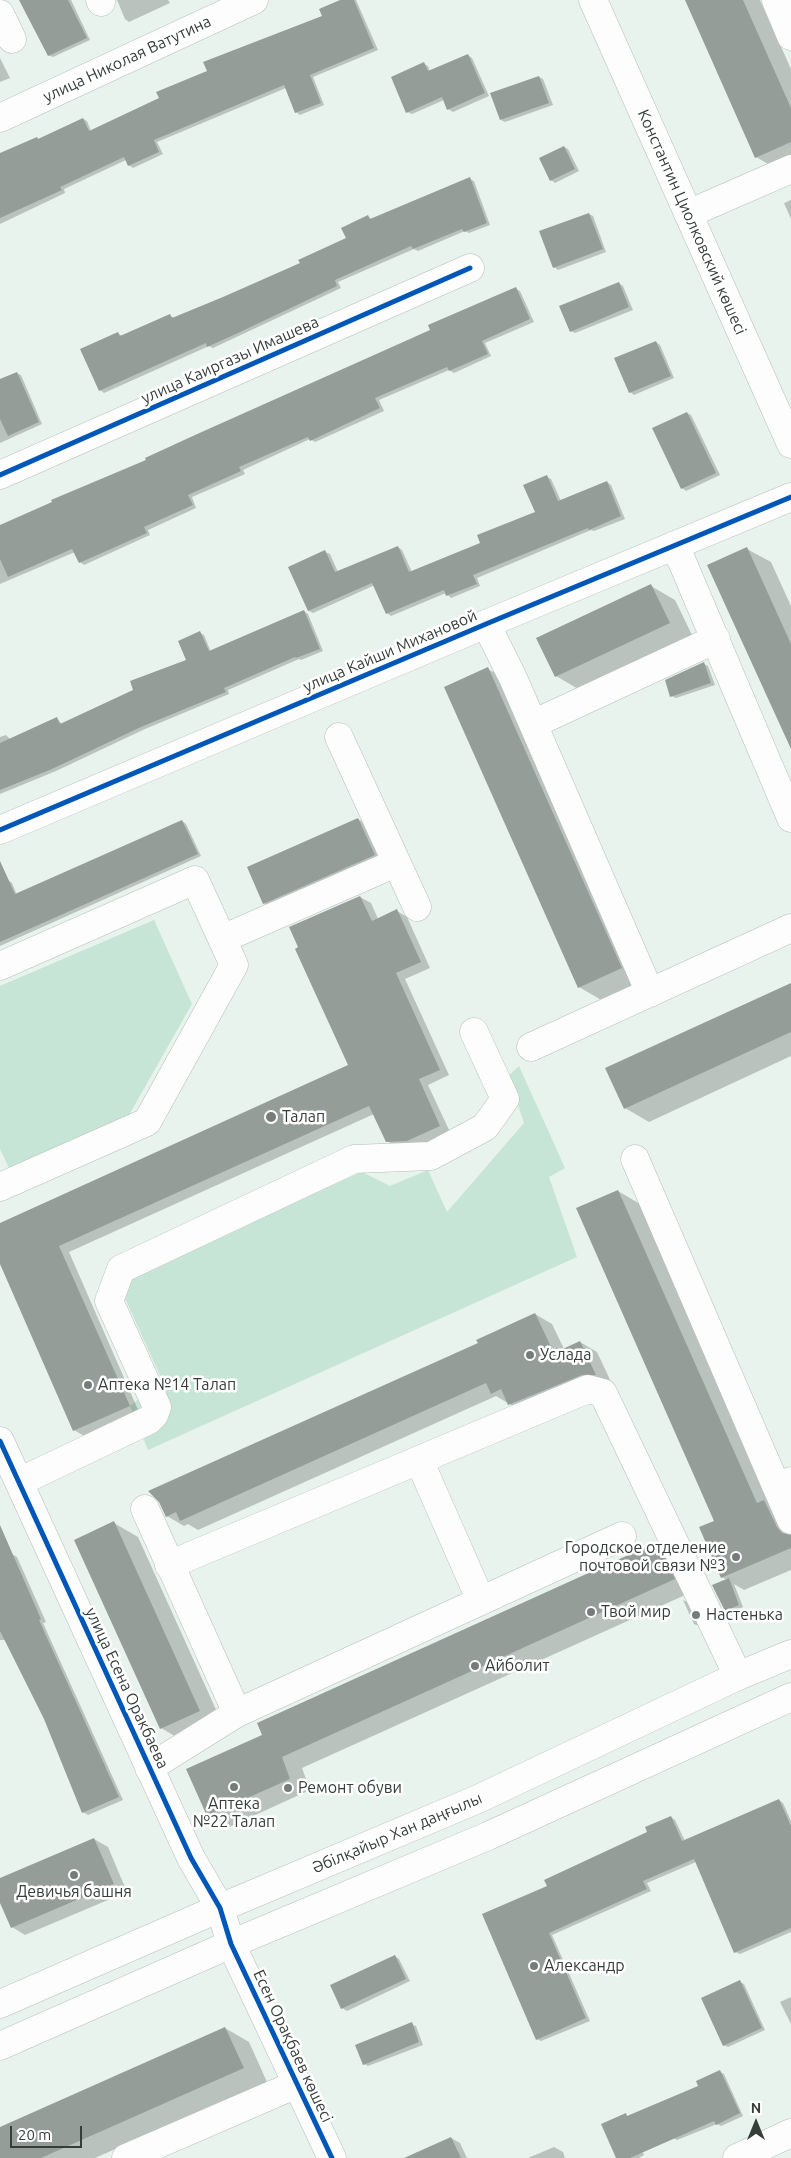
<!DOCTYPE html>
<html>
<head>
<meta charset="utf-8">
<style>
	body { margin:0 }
	#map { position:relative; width:791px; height:2158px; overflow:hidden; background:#e8f3ed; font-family:Ubuntu,sans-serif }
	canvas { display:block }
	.north { position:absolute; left:731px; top:2098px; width:50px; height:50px; -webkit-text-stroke:4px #fff; paint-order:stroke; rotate:0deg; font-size:14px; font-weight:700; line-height:20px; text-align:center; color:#363e3a }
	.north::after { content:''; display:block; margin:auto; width:18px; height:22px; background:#363e3a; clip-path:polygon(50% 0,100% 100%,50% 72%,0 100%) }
	.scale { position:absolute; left:10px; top:2126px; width:72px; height:22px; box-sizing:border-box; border:2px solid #363e3a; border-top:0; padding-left:6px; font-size:15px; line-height:18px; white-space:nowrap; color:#363e3a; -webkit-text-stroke:4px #fff; paint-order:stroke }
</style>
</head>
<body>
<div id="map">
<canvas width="791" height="2158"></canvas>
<div class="north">N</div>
<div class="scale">20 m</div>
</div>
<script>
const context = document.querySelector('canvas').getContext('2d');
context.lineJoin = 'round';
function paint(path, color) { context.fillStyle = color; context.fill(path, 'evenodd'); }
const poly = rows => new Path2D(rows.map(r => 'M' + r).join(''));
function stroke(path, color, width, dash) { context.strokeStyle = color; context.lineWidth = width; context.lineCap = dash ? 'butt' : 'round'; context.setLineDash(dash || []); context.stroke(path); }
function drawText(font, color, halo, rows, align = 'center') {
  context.font = font + ' Ubuntu,sans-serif'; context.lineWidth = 5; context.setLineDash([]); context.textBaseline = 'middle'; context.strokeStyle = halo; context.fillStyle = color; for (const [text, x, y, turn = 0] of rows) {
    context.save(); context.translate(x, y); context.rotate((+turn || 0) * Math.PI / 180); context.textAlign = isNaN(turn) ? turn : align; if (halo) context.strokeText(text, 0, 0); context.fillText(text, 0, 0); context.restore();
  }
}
paint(poly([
	[154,920,192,1004,129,1115,9,1168,0,1149,0,986],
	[519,1066,565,1168,549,1177,577,1257,148,1450,130,1406,162,1380,124,1296,137,1271,362,1172,390,1186,428,1170,447,1212,524,1123,508,1076]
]), '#c6e5d6');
paint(poly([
	[21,0,71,0,90,40,53,57,48,55],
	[117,0,168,0,170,3,129,22,125,19],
	[343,0,356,0,378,50,313,77,324,105,300,115,296,112,286,88,157,142,163,154,133,168,129,165,126,160,64,189,65,193,0,224,0,160,37,138,39,139,83,119,87,121,91,131,160,99,208,72,324,16],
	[687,0,760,0,791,69,791,166,780,171,756,157],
	[468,55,472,58,489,96,453,112,448,109,444,100,412,114,407,112,424,64,428,66,430,71],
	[0,58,10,78,0,82],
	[539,77,543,79,553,105,505,122,501,120],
	[564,147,568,149,579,171,555,183,551,180],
	[470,179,474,181,490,225,469,233,465,231,418,251,414,249,338,282,341,288,213,348,209,346,104,393,100,390,118,334,123,336,170,316,175,318,302,264,348,239,368,217,372,219],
	[791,200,791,219,784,203],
	[589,214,593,216,606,252,558,270,554,267],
	[619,283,623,286,633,310,575,333,571,331],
	[516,289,520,291,534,322,485,343,491,356,454,373,449,370,379,400,384,411,315,442,310,439,243,470,245,474,192,497,196,508,148,530,150,535,84,565,80,562,75,552,0,584,0,526,432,331],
	[656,342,660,345,674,378,634,395,630,392],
	[16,373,21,375,42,424,0,443,0,380],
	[687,413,691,415,720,475,686,491,682,488],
	[547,477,551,479,561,501,607,482,611,485,625,519,594,531,591,530,477,578,480,586,451,598,446,593,391,616,387,613,375,585,313,613,309,611,290,568,325,552,330,554,338,572,398,547,402,550,412,572,482,544,536,513],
	[747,549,771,562,791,606,791,746],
	[651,586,675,600,693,637,580,690,556,676],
	[304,611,308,614,323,651,301,660,299,659,228,690,229,694,145,729,56,771,0,794,0,737,6,735,11,740,57,719,62,724,134,690,188,661,200,633,204,635,211,652],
	[704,664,708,666,715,685,676,698,671,696],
	[488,669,512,683,645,982,603,1001,579,987],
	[358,819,363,822,379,857,268,906,264,903],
	[182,821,186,824,201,856,0,946,0,884,8,880,12,883,17,895],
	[360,897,371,903,378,919,397,911,407,917,430,968,405,979,449,1075,428,1085,450,1132,418,1146,397,1147,387,1141,374,1114,69,1252,139,1412,84,1436,74,1430,0,1262,0,1225,350,1066],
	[791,984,791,1056,649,1122,625,1108],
	[618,1191,640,1204,791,1525,791,1570,744,1590,734,1584,743,1607,730,1613,726,1611,727,1580,722,1577,716,1522],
	[535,1314,552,1324,564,1349,580,1342,597,1352,612,1384,526,1414,496,1396,198,1530,188,1524,184,1526,167,1516],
	[114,1523,138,1537,223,1725,185,1742,161,1728],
	[657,1544,677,1555,694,1591,302,1768,310,1790,229,1827,208,1815,264,1736],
	[12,1554,17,1557,46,1622,43,1623,123,1800,88,1815,83,1812,45,1719,6,1640,0,1640,0,1559],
	[683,1600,688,1602,699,1626,694,1624],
	[779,1800,783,1803,791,1821,791,1932,740,1954,735,1952,696,1862,647,1883,651,1891,552,1935,590,2021,541,2041,537,2039,548,1887,649,1832,671,1817,675,1820,685,1841],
	[94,1839,108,1847,127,1892,25,1935,12,1927,0,1900,0,1880],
	[395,1956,399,1959,410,1981,347,2011,342,2008],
	[740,1982,744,1984,765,2030,728,2047,724,2045],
	[791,1997,791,2024,780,2002],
	[411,2024,416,2026,423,2045,368,2066,364,2064],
	[225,2028,249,2042,267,2082,95,2158,0,2158,0,2129],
	[720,2072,724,2074,743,2116,721,2126,717,2124,677,2140,673,2138,700,2086],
	[628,2118,644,2155,639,2158,617,2158],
	[451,2138,460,2143,467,2158,407,2158],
	[554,2147,563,2152,565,2158,528,2158]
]), '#0003');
paint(poly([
	[19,0,68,0,87,38,48,56],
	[340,0,354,0,374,48,310,75,321,103,295,113,284,85,154,140,159,152,128,166,124,157,60,187,62,190,0,218,0,153,37,137,38,139,83,118,89,131,159,98,156,92,207,71,203,62,322,16,319,9],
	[685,0,743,0,791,108,791,142,755,158],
	[468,54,485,93,447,110,442,97,406,113,391,77,424,62,428,71],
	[539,76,549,103,500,120,490,93],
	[564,146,575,169,550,181,539,158],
	[470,177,487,223,464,232,462,229,413,249,411,246,335,280,337,286,238,333,207,347,206,343,99,391,80,349,118,332,120,336,170,314,172,318,223,297,300,263,298,260,346,238,341,228,368,215,370,219],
	[589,213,603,249,553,268,539,231],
	[619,282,629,307,570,332,559,306],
	[516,287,530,319,482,341,488,354,449,371,447,367,375,398,380,408,310,441,308,437,239,467,241,471,188,495,193,505,144,527,147,533,79,563,72,549,8,577,0,559,0,525,52,502,51,500,146,460,145,458,195,435,430,330,428,325],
	[656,341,671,376,629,393,614,358],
	[17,372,39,422,8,436,0,419,0,379],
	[687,412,716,473,681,489,652,428],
	[547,475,558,501,607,481,621,516,589,530,588,528,473,575,477,584,446,596,444,590,386,614,372,583,308,611,288,567,325,550,335,572,398,546,409,572,480,543,477,535,535,512,523,485],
	[747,547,791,644,791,749,707,565],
	[651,584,670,623,555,677,536,638],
	[304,610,320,649,296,658,295,657,224,688,226,692,141,727,52,769,0,790,0,743,57,717,60,724,133,690,130,681,186,660,178,641,200,631,209,651],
	[704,662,711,683,670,697,665,680],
	[488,667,622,968,578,988,444,687],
	[358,818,375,855,263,904,247,867],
	[182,820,198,854,0,942,0,861,15,894],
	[360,896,372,921,397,909,421,962,396,973,440,1070,419,1079,440,1126,407,1141,386,1142,369,1106,59,1246,130,1406,73,1431,0,1264,0,1223,348,1065,295,949,298,947,289,927],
	[791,983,791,1032,624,1109,605,1068],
	[618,1190,757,1503,764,1500,777,1527,782,1533,791,1535,791,1548,721,1578,699,1527,714,1521,576,1208],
	[535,1313,554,1353,580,1341,596,1375,582,1375,508,1405,501,1389,491,1394,486,1383,180,1521,176,1512,166,1517,159,1502,148,1491,478,1343,476,1340],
	[114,1521,200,1711,160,1729,74,1540],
	[0,1525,41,1619,39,1620,119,1797,82,1813,44,1719,0,1631],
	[657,1542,675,1579,282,1757,290,1779,207,1816,186,1769,262,1735,257,1723],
	[729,1578,739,1605,725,1611,712,1585],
	[779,1799,791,1826,791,1928,734,1953,694,1859,643,1881,647,1889,549,1933,586,2018,536,2040,482,1914,547,1886,544,1880,647,1832,645,1827,671,1816,682,1841],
	[94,1838,114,1884,11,1928,0,1903,0,1878],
	[395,1955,406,1979,341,2009,330,1985],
	[740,1980,762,2028,723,2046,701,1998],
	[412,2022,419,2042,363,2065,355,2045],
	[225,2027,244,2068,41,2158,0,2158,0,2127],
	[720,2070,740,2113,716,2125,714,2121,630,2158,616,2158,601,2124,626,2113,627,2116,698,2086,696,2081],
	[451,2137,461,2158,404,2158]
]), '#959d99');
const minor = poly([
	[100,0,101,2],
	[593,0,791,444],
	[776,0,791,36],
	[0,14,12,39],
	[0,118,254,0],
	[688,214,791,169],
	[0,475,470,268],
	[675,545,791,818],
	[486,624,513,678,650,993],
	[533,724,716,639],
	[339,737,417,907],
	[0,830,486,624,791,497],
	[222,939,396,863],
	[0,966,195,880,234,965,147,1122,0,1187],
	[531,1047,791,928],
	[635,1159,777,1488],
	[0,1441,191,1858,220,1908,231,1944,332,2158],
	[419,1460,481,1601],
	[791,1481,777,1488,791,1520],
	[19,1482,149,1420,154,1415,157,1407,109,1301,121,1269,354,1159,431,1156,485,1127,505,1099,474,1032],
	[145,1509,237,1713],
	[169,1565,588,1389,603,1393,738,1676],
	[149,1768,237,1713,622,1536],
	[126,2158,297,2084],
	[737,2158,791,2133]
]);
const major = poly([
	[0,2004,220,1908,478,1799,738,1676,791,1654],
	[0,2046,231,1944,488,1836,791,1697]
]);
stroke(minor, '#b6bfba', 29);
stroke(major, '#b6bfba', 29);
stroke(minor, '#fcfdfc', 28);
stroke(major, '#fcfdfc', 28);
stroke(poly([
	[0,475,470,268],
	[0,830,486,624,791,497],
	[0,1441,191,1858,220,1908,231,1944,332,2158]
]), '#0057b8', 5);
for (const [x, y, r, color] of [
	[271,1117,6,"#747d79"],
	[530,1355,5,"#747d79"],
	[88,1385,5,"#747d79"],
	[736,1557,5,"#747d79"],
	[591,1612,5,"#747d79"],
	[696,1615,5,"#747d79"],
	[475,1666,5,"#747d79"],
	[234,1787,5,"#747d79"],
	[288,1788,5,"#747d79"],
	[74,1875,5,"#747d79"],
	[534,1966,5,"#747d79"]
]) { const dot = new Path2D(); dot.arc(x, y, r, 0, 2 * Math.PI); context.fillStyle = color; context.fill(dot); stroke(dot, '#fff', 2); }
drawText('16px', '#363e3a', '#fff', [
	["улица Николая Ватутина",127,59,-25],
	["Константин Циолковский көшесі",692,222,66],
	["улица Каиргазы Имашева",230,360,-24],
	["улица Кайши Михановой",390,651,-23],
	["улица Есена Оракбаева",127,1688,65],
	["Әбілқайыр Хан даңғылы",397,1833,-23],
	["Есен Орақбаев көшесі",293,2046,65]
]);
drawText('16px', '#363e3a', '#fff', [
	["Талап",282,1117],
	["Услада",540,1355],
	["Аптека №14 Талап",98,1385],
	["Городское отделение",726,1548,"right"],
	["почтовой связи №3",726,1566,"right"],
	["Твой мир",601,1612],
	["Настенька",706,1615],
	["Айболит",485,1666],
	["Ремонт обуви",298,1788],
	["Аптека",234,1804,"center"],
	["№22 Талап",234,1822,"center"],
	["Девичья башня",74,1892,"center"],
	["Александр",544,1966]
], 'left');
</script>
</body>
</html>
